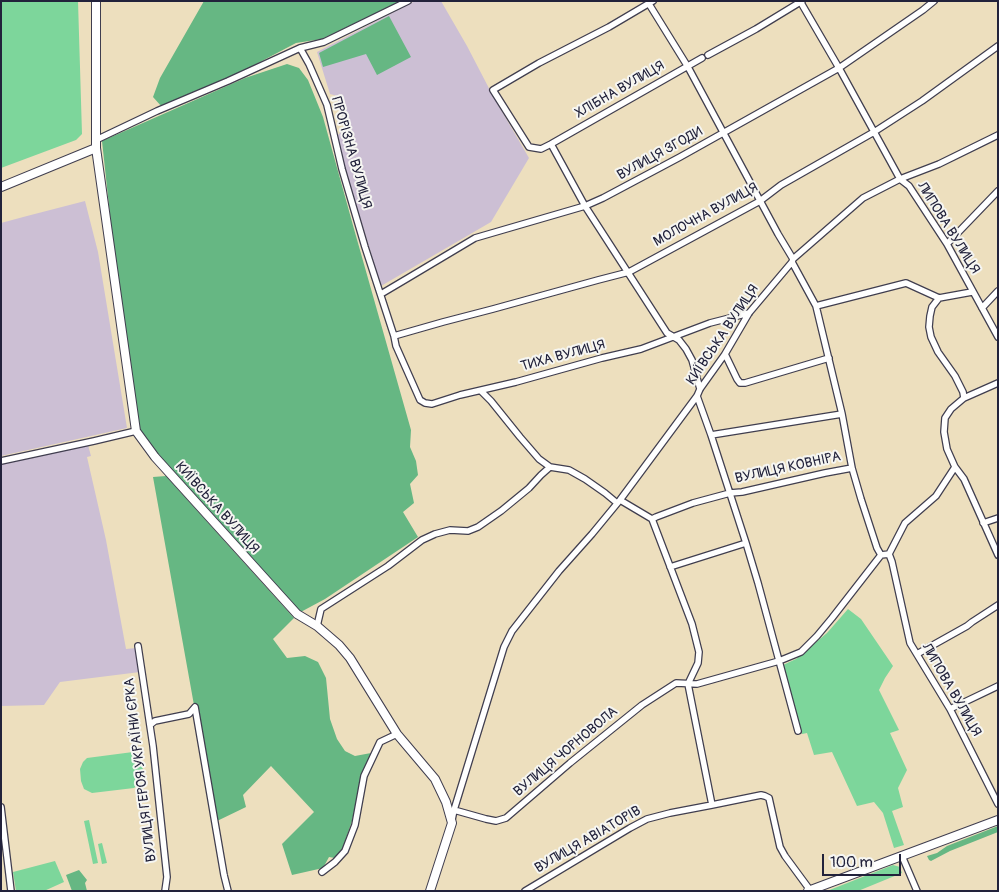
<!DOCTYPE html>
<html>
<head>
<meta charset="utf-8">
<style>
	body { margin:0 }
	#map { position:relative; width:999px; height:892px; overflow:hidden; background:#eddfbe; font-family:Pangolin,sans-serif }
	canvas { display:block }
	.frame { position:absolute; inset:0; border:2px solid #22223b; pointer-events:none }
	.scale { position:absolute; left:822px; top:854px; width:79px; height:22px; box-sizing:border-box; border:2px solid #22223b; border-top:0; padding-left:6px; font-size:15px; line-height:18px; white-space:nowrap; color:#22223b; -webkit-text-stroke:4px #f6f6f2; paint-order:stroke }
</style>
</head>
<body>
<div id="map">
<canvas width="999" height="892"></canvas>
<div class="frame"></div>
<div class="scale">100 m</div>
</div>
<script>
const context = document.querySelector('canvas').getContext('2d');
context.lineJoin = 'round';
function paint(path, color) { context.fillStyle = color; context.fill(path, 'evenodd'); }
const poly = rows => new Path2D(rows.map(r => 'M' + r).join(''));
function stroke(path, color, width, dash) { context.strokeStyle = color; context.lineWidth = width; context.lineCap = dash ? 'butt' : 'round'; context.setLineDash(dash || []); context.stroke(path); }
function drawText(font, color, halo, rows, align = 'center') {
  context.font = font + ' Pangolin,sans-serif'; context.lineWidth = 4; context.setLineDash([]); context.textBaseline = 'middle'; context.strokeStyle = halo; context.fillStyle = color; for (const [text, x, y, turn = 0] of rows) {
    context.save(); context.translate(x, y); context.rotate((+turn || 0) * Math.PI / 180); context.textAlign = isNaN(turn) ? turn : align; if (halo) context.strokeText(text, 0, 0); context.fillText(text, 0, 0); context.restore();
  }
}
paint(poly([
	[415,1,441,1,467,46,493,96,529,158,491,222,381,286,355,201,352,195,337,136,345,128,337,96,330,94,317,52],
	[85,201,98,252,127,428,1,456,1,223,27,216],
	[88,445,91,456,87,457,106,540,126,649,136,648,140,672,60,682,44,705,1,706,1,464]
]), '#ccbfd4');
paint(poly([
	[1,1,78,1,82,134,76,140,1,168],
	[848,609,861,619,893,666,885,678,879,690,899,730,890,733,907,770,898,788,903,807,892,811,904,845,894,848,883,813,874,802,857,806,832,752,814,755,807,733,802,734,783,665,796,659,827,633],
	[133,752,139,758,142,765,144,775,141,782,134,788,92,793,84,789,81,781,80,769,83,762,87,758],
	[89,820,98,863,93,864,84,821],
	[102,843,107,863,102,864,98,844],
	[55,861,64,882,44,891,16,891,13,872],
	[893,865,900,867,902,873,858,891,827,891]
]), '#7dd69b');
paint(poly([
	[204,1,401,1,322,39,296,43,243,71,162,107,153,97,160,78],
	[389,16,411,57,377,75,366,54,323,67,319,53],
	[287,64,299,68,308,80,323,117,354,229,411,430,410,447,416,461,418,475,410,484,414,503,403,512,418,537,325,599,297,614,136,431,131,409,102,141,245,78],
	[166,476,294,618,273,639,287,658,305,656,318,662,326,678,330,719,337,739,345,751,355,756,371,753,362,773,352,821,342,850,335,858,329,857,323,868,292,875,282,844,314,812,271,766,243,795,246,807,215,822,153,477],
	[998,826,998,832,950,851,931,861,929,860,927,856,937,853,947,846],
	[79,870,87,880,85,883,87,891,72,891,66,875]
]), '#66b783');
const street = poly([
	[653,1,609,27,539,63,493,90,529,147,541,149,551,144,702,58],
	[800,1,839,68,900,179,909,186,947,244,998,337],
	[649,4,688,67,778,234,793,259],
	[300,48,309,64,327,105,342,169,365,247,394,336,396,346,420,400,425,403,432,404,460,395,516,382,602,358,641,349,710,323,749,313],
	[708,55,756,29,802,1],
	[96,140,157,111,228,81,300,48,324,42,408,1],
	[551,144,585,206,667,333,679,340,686,349,692,360,700,389],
	[947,244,998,191],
	[792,262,816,306,842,414,852,468,861,499,877,548,881,555],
	[972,292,939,298,932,307,930,316,929,327,931,337,938,352,955,376,963,392,964,398,951,409,945,418,944,432,947,449,955,467,964,479,998,555],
	[381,294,408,278,475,238,585,206,603,198,680,157,839,68,923,10,934,1],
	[816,306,906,283,939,298],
	[982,308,998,291],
	[394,336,443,322,493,309,598,280,629,272,760,201,781,185,874,132,922,101,998,46],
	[725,354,737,379,740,383,745,383,829,358],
	[481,391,491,401,520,437,539,459,550,467,569,470,585,479,605,493,617,503],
	[697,396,711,435,746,543,758,583,798,731],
	[964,398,998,383],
	[711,435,842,414],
	[1,461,94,441,136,431],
	[620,500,652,519,692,624,699,652,698,663,688,684,712,805],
	[652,519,656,517,693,503,730,493,742,492,825,473,852,468],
	[983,523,998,518],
	[889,554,892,562,910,643,950,709,998,804],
	[670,567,746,543],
	[317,626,321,609,388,566,422,540,435,534,450,530,468,531,478,527,501,511,529,488,541,475,550,467],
	[138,646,153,746,167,877,165,891],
	[917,654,967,626,972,622,998,605],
	[950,709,998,686],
	[150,725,155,721,189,714,195,707,224,875,228,891],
	[1,807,11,891],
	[454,810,486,819,496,821,506,818,570,763,642,705,676,683,697,684,779,661,801,652,817,636,832,618,881,555,889,554,905,523,936,496,955,467],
	[452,820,454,810,504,647,512,631,559,571,592,534,620,500,697,396,700,389,725,354,749,313,792,262,793,259,863,198,900,179,939,164,998,135],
	[902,856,917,891],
	[322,872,335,862,345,851,355,825,364,776,380,742,397,734],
	[525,891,630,828,647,819,670,813,712,805,761,795,765,796,769,798,780,847,785,856,810,890]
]);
const secondary = poly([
	[96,1,96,148,136,431,155,457,297,614,317,626,339,645,350,658,397,734,435,779,446,802,452,823,430,891],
	[1,187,96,148],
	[808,891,998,820]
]);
stroke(street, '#403e4f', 8);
stroke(secondary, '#403e4f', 10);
stroke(street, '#fff', 5.5);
stroke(secondary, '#fff', 8);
drawText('14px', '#22223b', '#f6f6f2', [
	["ХЛІБНА ВУЛИЦЯ",620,90,-30],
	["ПРОРІЗНА ВУЛИЦЯ",351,153,74],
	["ВУЛИЦЯ ЗГОДИ",660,154,-29],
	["МОЛОЧНА ВУЛИЦЯ",706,215,-29],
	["ЛИПОВА ВУЛИЦЯ",948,228,58],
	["КИЇВСЬКА ВУЛИЦЯ",723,335,-56],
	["ТИХА ВУЛИЦЯ",563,356,-15],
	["ВУЛИЦЯ КОВНІРА",788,468,-12],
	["КИЇВСЬКА ВУЛИЦЯ",217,508,48],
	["ЛИПОВА ВУЛИЦЯ",951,690,60],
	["ВУЛИЦЯ ЧОРНОВОЛА",566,752,-40],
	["ВУЛИЦЯ ГЕРОЯ УКРАЇНИ ЄРКА",141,770,-97],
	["ВУЛИЦЯ АВІАТОРІВ",588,840,-30]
]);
</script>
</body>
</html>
